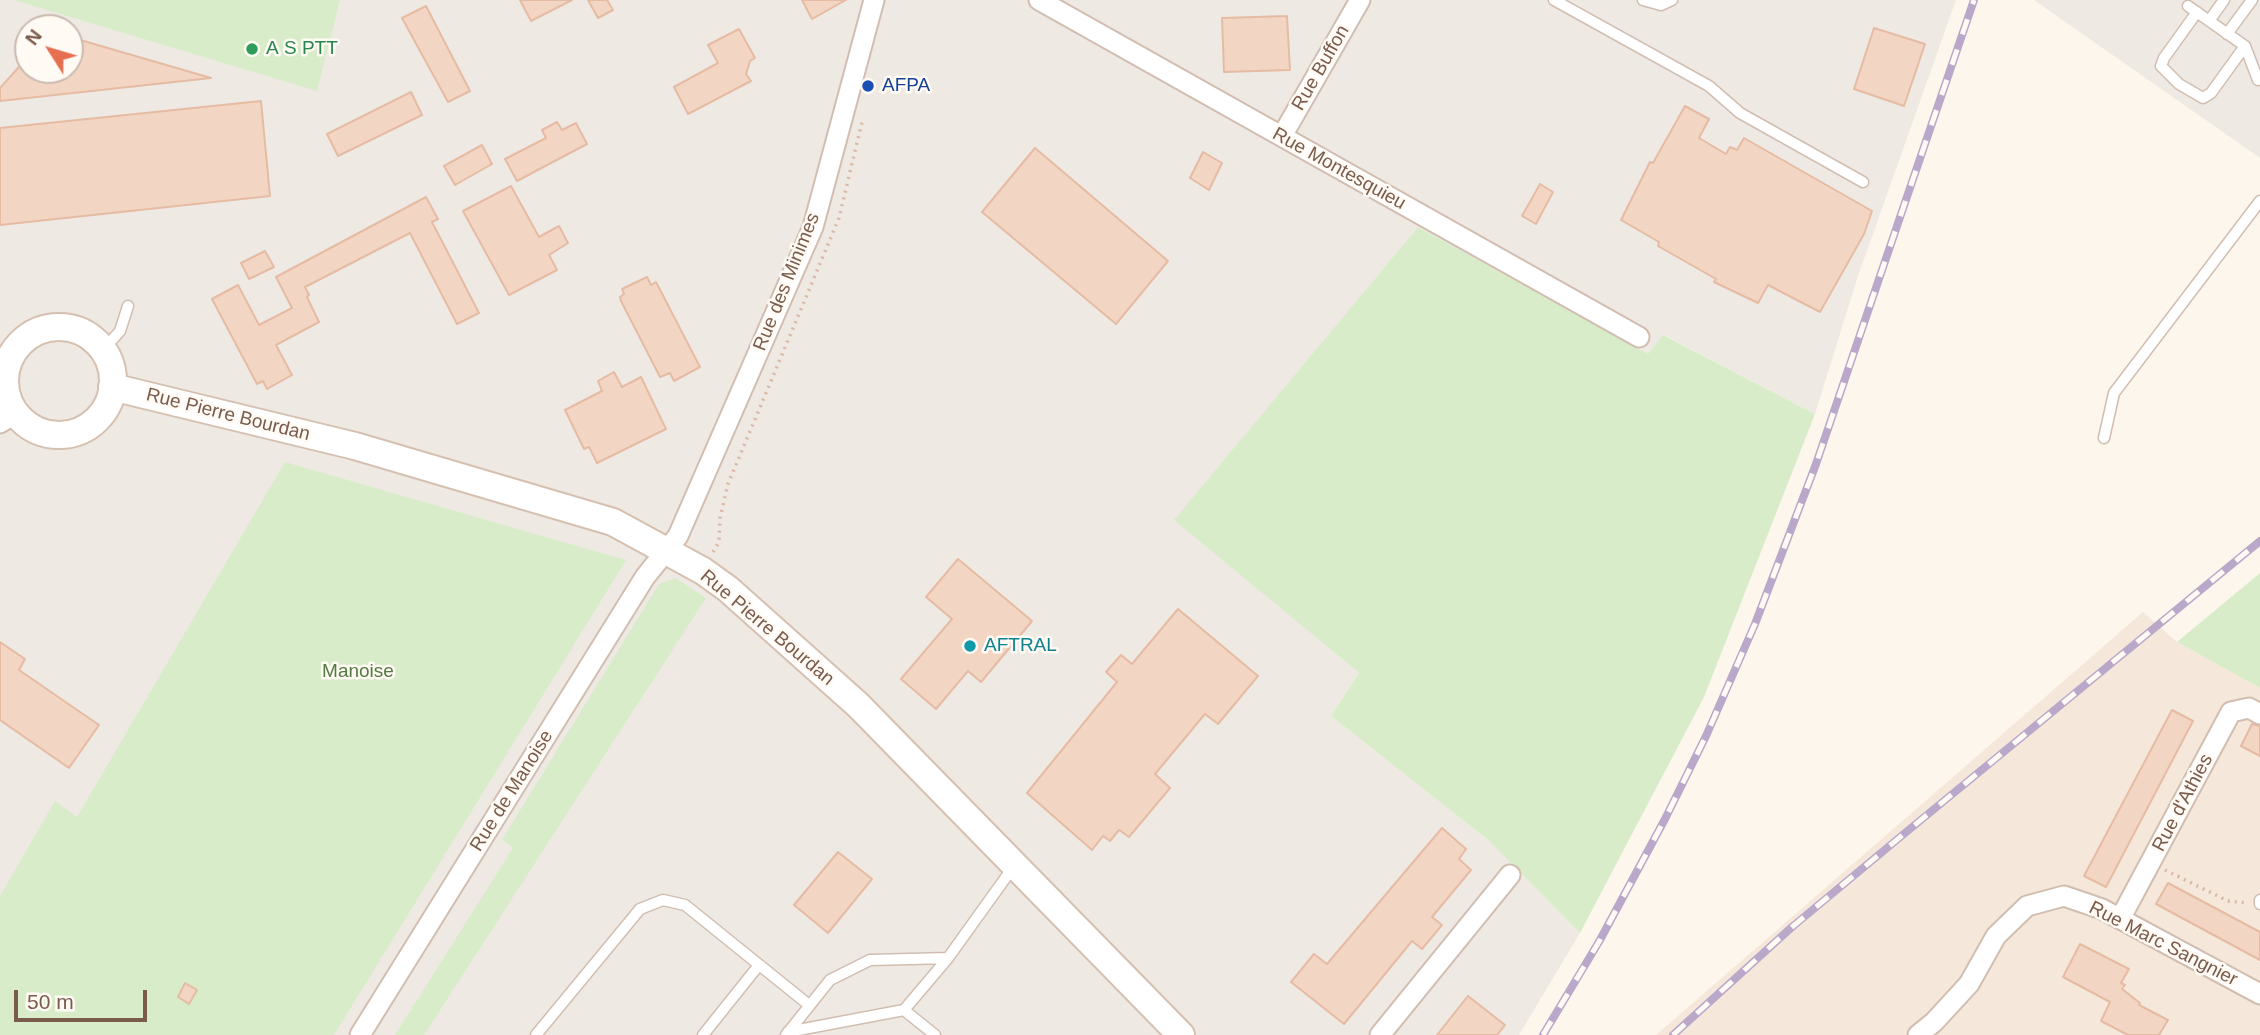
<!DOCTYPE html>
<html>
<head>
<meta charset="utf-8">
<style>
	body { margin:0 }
	#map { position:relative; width:2260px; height:1035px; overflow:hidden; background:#fdf6ec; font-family:Arial,sans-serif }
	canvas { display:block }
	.north { position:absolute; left:14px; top:14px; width:70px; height:70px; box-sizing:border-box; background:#fffaf3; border:2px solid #cabbb1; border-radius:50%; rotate:307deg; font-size:19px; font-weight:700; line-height:28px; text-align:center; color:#7a5c4d }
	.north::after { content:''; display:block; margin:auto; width:24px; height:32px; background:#e76f51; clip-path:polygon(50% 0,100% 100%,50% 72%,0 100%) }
	.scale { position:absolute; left:14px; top:990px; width:133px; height:32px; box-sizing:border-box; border:4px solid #7a5c4d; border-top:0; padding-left:9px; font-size:21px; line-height:24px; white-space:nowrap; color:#7a5c4d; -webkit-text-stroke:5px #fffaf3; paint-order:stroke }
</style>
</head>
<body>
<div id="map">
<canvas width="2260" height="1035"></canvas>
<div class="north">N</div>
<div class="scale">50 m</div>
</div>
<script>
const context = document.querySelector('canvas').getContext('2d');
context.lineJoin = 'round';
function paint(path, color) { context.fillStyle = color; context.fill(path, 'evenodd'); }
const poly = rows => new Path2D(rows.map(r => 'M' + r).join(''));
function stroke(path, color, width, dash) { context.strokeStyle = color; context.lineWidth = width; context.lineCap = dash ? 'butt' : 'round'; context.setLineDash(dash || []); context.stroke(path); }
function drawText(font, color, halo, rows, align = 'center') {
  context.font = font + ' Arial,sans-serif'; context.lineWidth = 5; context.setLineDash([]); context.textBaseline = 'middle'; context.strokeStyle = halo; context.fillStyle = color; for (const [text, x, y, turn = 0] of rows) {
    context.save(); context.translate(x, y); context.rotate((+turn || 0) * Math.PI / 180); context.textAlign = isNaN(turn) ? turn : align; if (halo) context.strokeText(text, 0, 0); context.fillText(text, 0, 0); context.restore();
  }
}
paint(poly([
	[2143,612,2177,642,2260,688,2260,1035,1656,1035]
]), '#f5e8da');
paint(poly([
	[0,0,1956,0,1857,279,1815,414,1664,335,1648,355,1418,227,1175,520,1359,673,1331,716,1488,840,1580,933,1519,1035,0,1035],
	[28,28,70,28,70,70,28,70],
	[2034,0,2260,0,2260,158]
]), '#efe9e4');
paint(poly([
	[14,0,340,0,317,91],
	[1418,227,1648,354,1663,335,1815,414,1704,697,1580,933,1488,840,1331,716,1359,673,1174,520],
	[285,462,626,560,334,1035,0,1035,0,896,55,801,77,817],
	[2260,573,2260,688,2177,642],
	[675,578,706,598,424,1035,395,1035,513,848,502,840,659,584]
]), '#d8ecc9');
const building = poly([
	[520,0,572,0,531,21,520,0],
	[588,0,607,0,613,10,598,18,588,0],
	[802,0,846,0,812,19,802,0],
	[426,6,470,91,448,102,402,18,426,6],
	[1287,16,1290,70,1224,72,1222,18,1287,16],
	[1874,28,1925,44,1904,106,1854,89,1874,28],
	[739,29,755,58,750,61,746,74,751,81,688,114,674,87,718,63,708,45,739,29],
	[70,37,211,78,0,101,0,88,28,57,28,70,70,70,70,37],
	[411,92,422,115,338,156,327,134,411,92],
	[261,101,270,196,0,225,0,128,261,101],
	[1685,106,1709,119,1699,138,1726,154,1730,147,1737,150,1744,138,1872,211,1864,234,1820,312,1768,285,1758,303,1714,282,1716,279,1658,246,1659,242,1621,220,1650,162,1653,163,1685,106],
	[557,122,562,130,576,123,587,144,517,181,505,159,546,138,542,130,557,122],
	[482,145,492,164,455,185,444,166,482,145],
	[1035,148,1168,261,1116,324,982,212,1035,148],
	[1203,152,1222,163,1209,190,1190,178,1203,152],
	[1540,184,1553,192,1536,224,1522,216,1540,184],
	[511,186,539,237,559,226,568,243,549,255,557,270,509,295,463,211,511,186],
	[426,197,438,219,432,222,479,313,457,324,410,233,305,287,309,295,307,297,319,322,276,345,292,375,267,389,263,381,257,384,212,299,238,285,259,325,292,308,276,277,426,197],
	[265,251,274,267,249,279,241,263,265,251],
	[647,277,651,285,656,282,700,367,674,381,670,373,660,377,621,301,620,297,624,294,622,289,647,277],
	[614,372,622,387,641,377,666,429,597,463,589,447,584,449,565,410,602,391,598,381,614,372],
	[958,559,1032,621,981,682,968,671,936,709,901,679,952,619,926,597,958,559],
	[1178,609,1258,676,1218,724,1205,714,1155,774,1170,788,1129,837,1119,830,1110,841,1103,836,1092,850,1027,793,1117,682,1106,672,1121,655,1132,664,1178,609],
	[0,642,25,659,19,670,99,725,69,768,0,720,0,642],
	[2172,710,2193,721,2106,887,2084,876,2172,710],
	[2252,724,2260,726,2260,756,2241,746,2252,724],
	[1442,828,1466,849,1459,859,1471,870,1432,917,1442,925,1422,949,1412,941,1344,1024,1291,982,1314,954,1327,964,1442,828],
	[838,852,872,879,828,933,794,905,838,852],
	[2168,883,2260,932,2260,960,2156,904,2168,883],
	[2080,944,2129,969,2121,983,2125,985,2122,989,2140,1003,2139,1005,2168,1020,2159,1035,2128,1035,2101,1021,2110,1002,2063,977,2080,944],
	[185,983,197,990,189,1004,178,997,185,983],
	[1468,996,1505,1025,1497,1035,1437,1035,1468,996]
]);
paint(building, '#f3d5c3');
stroke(building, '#e6bba3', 2);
const lane = poly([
	[1554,0,1709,86,1740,113,1863,182],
	[1643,0,1661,5,1672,0],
	[2188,6,2245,46,2258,80],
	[2197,12,2164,58,2161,66,2179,84,2203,98,2211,93,2245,46],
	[2209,21,2224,0],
	[2227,34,2252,0],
	[103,350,120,331,128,306],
	[2104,438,2114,393,2260,201],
	[2260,900,2260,904],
	[788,1032,904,1010],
	[536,1035,640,909,663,900,685,905,809,1005],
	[703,1035,759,965],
	[786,1035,830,980,870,960,948,958],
	[935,1035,904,1010,948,958,1014,866]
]);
const street = poly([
	[1039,0,1639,337],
	[1282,136,1360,0],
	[0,423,16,413],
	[2120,919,2231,712,2249,708,2260,714],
	[360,1035,645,577,678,536,813,227,874,0],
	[1380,1035,1510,875],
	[1918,1035,1934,1022,1969,984,1996,936,2027,906,2064,896,2102,909,2260,994]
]);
const secondary = poly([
	'5 381a54 54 0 1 1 108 0a54 54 0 1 1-108 0Z',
	[112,387,355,446,613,522,703,571,728,589,858,705,1181,1035]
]);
stroke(lane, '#d1beb0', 13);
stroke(street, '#d1beb0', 23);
stroke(secondary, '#d6c0b0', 30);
stroke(poly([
	[713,552,719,542,720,518,728,484,839,218,862,122],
	[2165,870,2228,901,2248,903]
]), '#d9b8a5', 3.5, [2, 5]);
stroke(lane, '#fff', 10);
stroke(street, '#fff', 19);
stroke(secondary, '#fff', 26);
const rail = poly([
	[1543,1035,1600,940,1665,819,1706,736,1755,624,1816,464,1974,0],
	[1673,1035,1792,927,1905,833,2260,541]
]);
stroke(rail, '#b9a8c9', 8);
stroke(rail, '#fffaf3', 5, [16]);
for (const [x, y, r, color] of [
	[252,49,7,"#2e9e5b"],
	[868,86,7,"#1a4fb4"],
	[970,646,7,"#0f9aa8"]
]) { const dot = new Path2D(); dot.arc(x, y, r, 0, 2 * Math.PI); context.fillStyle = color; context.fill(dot); stroke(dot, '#fffaf3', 2.5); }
drawText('19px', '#27864d', '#fffaf3', [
	["A S PTT",266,49]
], 'left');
drawText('19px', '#7a5c4d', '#fffaf3', [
	["Rue Buffon",1321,68,-60],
	["Rue Montesquieu",1339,169,29],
	["Rue des Minimes",787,282,-68],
	["Rue Pierre Bourdan",228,415,14],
	["Rue Pierre Bourdan",767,628,40],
	["Rue de Manoise",512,791,-58],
	["Rue d'Athies",2183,803,-62],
	["Rue Marc Sangnier",2163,944,27]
]);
drawText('19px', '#164399', '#fffaf3', [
	["AFPA",882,86]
], 'left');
drawText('19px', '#0d838f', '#fffaf3', [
	["AFTRAL",984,646]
], 'left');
drawText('19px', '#537a41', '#fffaf3', [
	["Manoise",358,672]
]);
</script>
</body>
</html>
